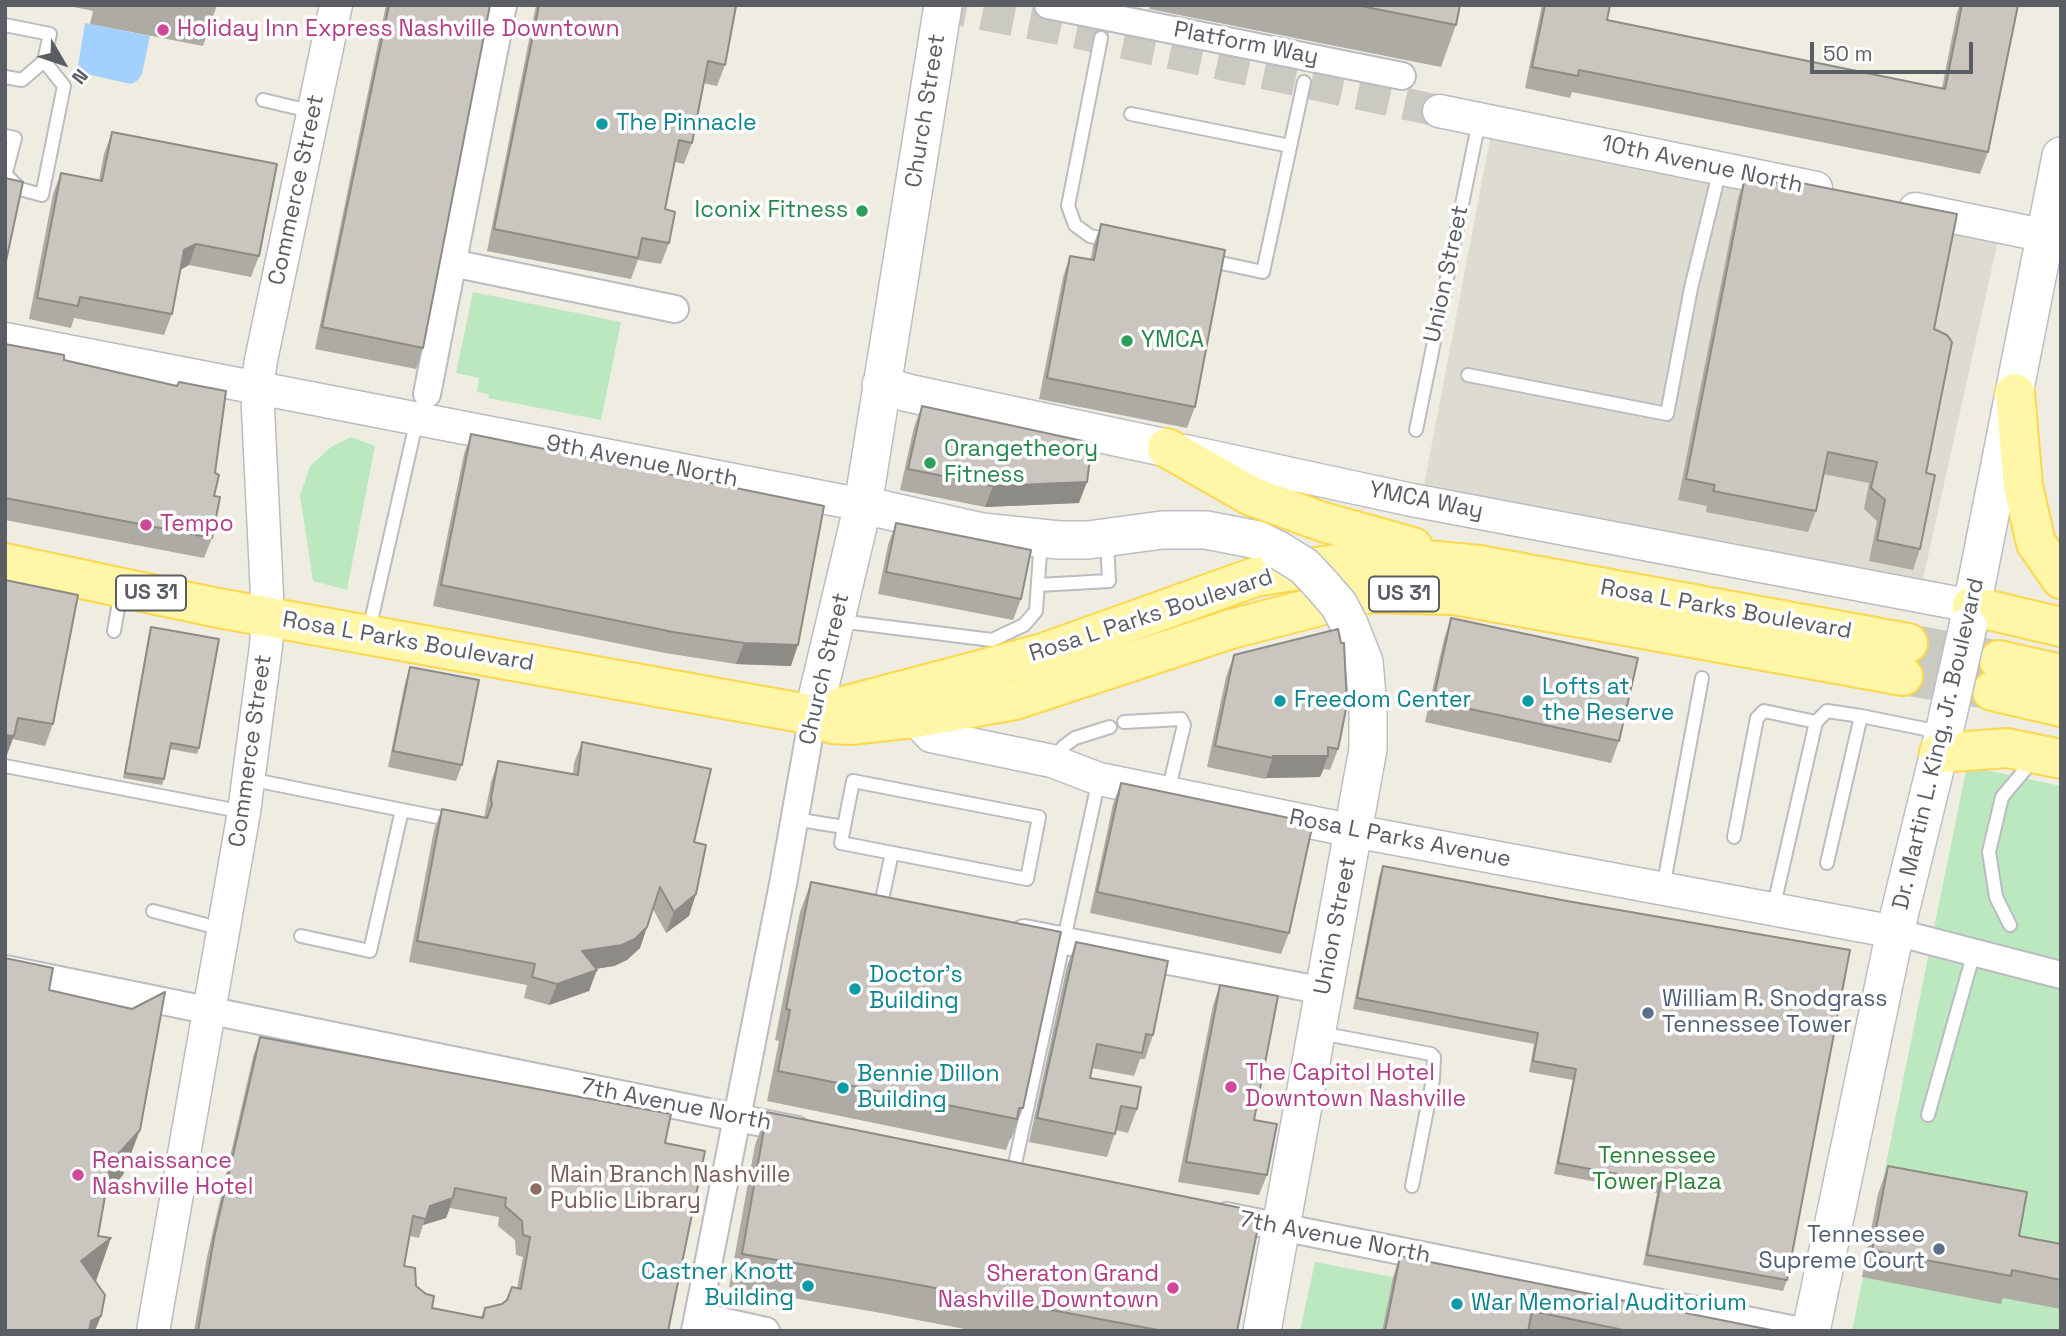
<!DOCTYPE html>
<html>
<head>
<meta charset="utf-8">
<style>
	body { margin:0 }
	#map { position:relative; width:2066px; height:1336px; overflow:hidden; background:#efede2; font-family:"Space Grotesk",sans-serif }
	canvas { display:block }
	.frame { position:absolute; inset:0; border:7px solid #5a5e64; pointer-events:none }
	.north { position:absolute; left:28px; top:28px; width:70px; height:70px; -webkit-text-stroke:5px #fff; paint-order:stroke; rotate:129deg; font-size:19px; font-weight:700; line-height:28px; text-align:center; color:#5a5e64 }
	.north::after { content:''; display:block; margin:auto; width:24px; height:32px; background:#5a5e64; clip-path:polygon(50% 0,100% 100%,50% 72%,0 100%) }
	.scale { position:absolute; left:1810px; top:42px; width:163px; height:32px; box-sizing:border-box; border:4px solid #5a5e64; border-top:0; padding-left:9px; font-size:21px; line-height:24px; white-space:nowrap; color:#5a5e64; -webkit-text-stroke:5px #fff; paint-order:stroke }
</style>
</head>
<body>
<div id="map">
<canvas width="2066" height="1336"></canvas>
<div class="frame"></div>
<div class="north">N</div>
<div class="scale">50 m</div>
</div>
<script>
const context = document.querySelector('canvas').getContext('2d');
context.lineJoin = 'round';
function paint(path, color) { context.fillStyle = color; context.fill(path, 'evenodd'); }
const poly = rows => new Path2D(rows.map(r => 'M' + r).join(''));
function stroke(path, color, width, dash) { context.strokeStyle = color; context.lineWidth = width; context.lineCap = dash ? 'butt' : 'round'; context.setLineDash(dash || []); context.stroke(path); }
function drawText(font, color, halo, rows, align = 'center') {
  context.font = font + ' "Space Grotesk",sans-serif'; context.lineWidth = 7; context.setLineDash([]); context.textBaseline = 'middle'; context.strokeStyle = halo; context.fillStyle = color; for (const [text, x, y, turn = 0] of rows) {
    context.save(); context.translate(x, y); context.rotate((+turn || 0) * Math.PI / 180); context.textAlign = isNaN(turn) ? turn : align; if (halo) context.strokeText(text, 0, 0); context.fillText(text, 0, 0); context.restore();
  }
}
paint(poly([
	[1491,134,1999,236,1921,588,1424,485]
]), '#dedcd1');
paint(poly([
	[473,292,621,322,601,420,488,398,489,394,477,392,479,378,456,373],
	[351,437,375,446,347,590,313,581,300,496,310,466,331,447],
	[1967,766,2061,786,2061,1331,1852,1331],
	[1315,1262,1393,1277,1382,1331,1300,1331]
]), '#bce8bf');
paint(poly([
	[85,23,150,36,142,74,138,80,131,84,77,72]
]), '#a2d0ff');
stroke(poly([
	[935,5,1055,28,1439,111]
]), '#cac9c2', 32, [32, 16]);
stroke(poly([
	[1908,643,1994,659],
	[1903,676,1987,690]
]), '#cac9c2', 38, [38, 19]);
const service = poly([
	[5,25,50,34,44,61,22,80,5,77],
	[1101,38,1068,206,1075,225,1090,236,1110,240],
	[263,100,314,112],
	[1131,114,1290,146],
	[5,136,15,138,5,176],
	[7,176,20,189,42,195,64,86,44,61],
	[1207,260,1263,272,1304,82],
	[1468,375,1667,414,1691,288,1720,169],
	[1416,430,1479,121],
	[1038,585,1109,581,1107,541],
	[839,621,992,640,1024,625,1036,611,1041,539],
	[369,630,417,419],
	[114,631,121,591],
	[1124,722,1181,719,1184,725,1168,792],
	[1052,761,1064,746,1075,738,1110,727],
	[5,766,244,812],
	[249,779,402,810,370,951,301,936],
	[402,810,453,820],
	[794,819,844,827,853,781,1039,817,1027,879,841,843,844,827],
	[1734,837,1757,718,1764,711,1816,722],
	[1827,863,1861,716,1940,732],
	[1663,888,1702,678],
	[881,904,892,853],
	[1773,909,1816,722,1827,711,1861,716],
	[153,911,222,929],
	[2010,925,1996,897,1989,852,2002,797,2033,760],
	[1320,1033,1431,1054,1434,1057,1433,1079,1412,1186],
	[1928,1115,1974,952],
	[1013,1173,1099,779]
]);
const minor = poly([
	[1048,5,1402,76],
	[452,263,675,309],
	[427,394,503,5],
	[1895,932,2061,975],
	[1024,933,1324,991],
	[5,969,797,1130],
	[1226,1216,1801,1331],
	[698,1316,766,1331],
	[695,1331,783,884,813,715]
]);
const tertiary = poly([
	[1439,111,1816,188],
	[1915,209,2061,239],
	[5,339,863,505],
	[1185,451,1412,500,1972,606],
	[915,718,931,736,1052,761,1099,779,1354,831,1895,932],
	[153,1331,244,812,266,646,268,616,257,388,261,360,336,5]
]);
const secondary = poly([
	[881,385,908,393,1167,448],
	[863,505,982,532,1059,540,1088,540,1162,530,1206,530,1258,540,1278,550],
	[1968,626,2061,156],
	[813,715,863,505,943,5],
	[1262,1331,1368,749,1368,707,1364,662,1349,624],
	[1811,1331,1895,932,1946,724]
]);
const primary = poly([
	[2015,393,2023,486,2036,543,2061,579],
	[1167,448,1251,496,1323,522,1413,547],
	[5,563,218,608,813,715,833,724,850,725,915,718,1015,700,1231,629,1370,593,1454,595,1903,676],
	[1972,606,2061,627],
	[1999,660,2061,674],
	[1992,691,2061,707],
	[828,710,1043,653,1255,577,1385,556,1479,565,1908,643],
	[1939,753,2007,748,2061,759]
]);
stroke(service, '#babcc2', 16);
stroke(minor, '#babcc2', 30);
stroke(tertiary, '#babcc2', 35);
stroke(secondary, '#bbbec5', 40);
stroke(primary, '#fdd74d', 42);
stroke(service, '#fff', 12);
stroke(minor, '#fff', 26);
stroke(tertiary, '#fff', 32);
stroke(secondary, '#fff', 37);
stroke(primary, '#fff6a7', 38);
const secondaryBridge = poly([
	[1278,550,1304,566,1321,584,1339,605,1349,624],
	[1947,719,1968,626]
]);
stroke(secondaryBridge, '#bbbec5', 40, []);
stroke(secondaryBridge, '#fff', 37);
paint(poly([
	[65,5,217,5,203,46,90,24,93,11],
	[386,5,490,5,423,348,416,369,315,349],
	[536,5,731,5,725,65,717,86,703,83,692,143,684,164,675,162,665,209,669,243,661,264,638,260,631,279,487,251],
	[1150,5,1460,5,1456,25,1441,67,1149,9],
	[1542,5,1610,5,1607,20,1942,88,1957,12,1960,5,2018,5,1988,152,1980,174,1572,92,1570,98,1525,88],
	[112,132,259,256,251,277,189,265,181,269,172,314,164,335,74,318,71,328,29,319,53,194,61,173,99,180,104,154],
	[1745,177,1775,183,1776,178,1934,329,1920,549,1913,570,1869,561,1877,521,1864,509,1869,483,1823,474,1816,511,1808,532,1706,512,1707,506,1678,500,1738,198],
	[1101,224,1195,407,1187,428,1039,399,1063,277,1070,256,1091,259,1093,246],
	[5,344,64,360,215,473,212,538,204,558,5,520],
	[922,406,1079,503,985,507,900,490,914,427],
	[471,434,791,666,736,664,665,653,433,606,464,454],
	[896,523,1021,599,1013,620,878,594,888,545],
	[5,580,53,724,45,746,12,739,6,757],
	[1451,618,1619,741,1611,763,1425,722,1444,639],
	[151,627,199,748,197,754,170,749,164,779,162,785,123,778,149,633],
	[1234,655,1338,749,1330,770,1324,769,1320,777,1266,778,1265,779,1207,767,1226,677],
	[410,667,462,765,456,781,388,767,405,683],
	[582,742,694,842,689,916,666,933,653,909,640,948,627,960,614,966,596,969,589,991,549,1005,524,998,527,985,409,962,434,830,442,809,484,818,491,782,498,761,573,774,574,763],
	[1121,783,1289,933,1281,954,1090,913,1113,804],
	[1383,866,1787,1280,1783,1291,1643,1265,1657,1193,1554,1174,1573,1080,1529,1072,1534,1044,1353,1009,1379,877],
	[811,882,1023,1108,1011,1139,1010,1139,1006,1150,767,1101,779,1041,775,1040,800,912],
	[1076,942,1153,1035,1145,1059,1140,1059,1134,1076,1092,1068,1090,1078,1137,1109,1128,1133,1116,1130,1107,1157,1029,1142,1067,966],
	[1220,985,1254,1120,1267,1175,1259,1195,1178,1182,1213,1005],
	[260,1037,665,1143,668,1331,194,1331,207,1257,253,1057],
	[450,1208,499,1217,498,1226,515,1240,516,1255,523,1257,517,1288,502,1304,485,1308,481,1317,432,1308,404,1266,410,1236,419,1238,423,1225,446,1218],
	[767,1112,1237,1331,975,1331,881,1313,729,1287,755,1145],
	[1888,1166,2019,1236,2061,1244,2061,1309,2003,1298,2001,1304,1862,1277,1878,1194],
	[1400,1256,1776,1331,1382,1331,1393,1277]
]), '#aeaaa4');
paint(poly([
	[196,244,189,265,177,272,184,250],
	[1087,482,1079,503,985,507,993,486],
	[744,643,798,645,791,666,736,664],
	[5,735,14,736,6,757,5,757],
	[1273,756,1328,756,1320,777,1266,778],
	[696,894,689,916,666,933,674,912],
	[647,927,640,948,627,960,614,966,574,972,582,951],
	[597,970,589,991,549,1005,557,984],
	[140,1130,123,1175,95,1207,111,1162],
	[453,1198,446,1218,423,1225,430,1206],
	[111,1238,95,1284,81,1261],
	[101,1316,95,1331,88,1331,91,1321]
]), '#8d8b86');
const building = poly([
	[389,5,490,5,423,348,322,327,389,5],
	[539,5,731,5,736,6,725,65,708,61,692,143,679,140,665,209,675,212,669,243,642,238,638,258,494,229,539,5],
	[1356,5,1460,5,1456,25,1356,5],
	[1545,5,1610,5,1607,20,1945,89,1962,5,2018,5,1988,152,1579,70,1578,76,1532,67,1545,5],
	[112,132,277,164,259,256,196,244,184,250,172,314,80,297,78,306,37,298,61,173,102,181,112,132],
	[1745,177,1776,183,1776,178,1957,214,1934,329,1947,335,1952,342,1926,473,1935,475,1920,549,1877,540,1885,500,1871,488,1877,462,1828,452,1816,511,1713,491,1715,485,1686,479,1745,177],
	[5,178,23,182,5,266,5,178],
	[1101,224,1225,250,1195,407,1047,378,1070,256,1094,260,1101,224],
	[5,344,64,355,64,360,177,386,179,382,226,391,215,473,219,475,214,496,220,497,212,538,5,498,5,344],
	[922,406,1092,443,1087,482,993,486,908,469,922,406],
	[471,434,824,506,798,645,744,643,673,632,441,585,471,434],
	[896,523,1031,550,1021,599,886,572,896,523],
	[5,580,78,595,53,724,18,718,14,736,5,735,5,580],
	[1451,618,1638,658,1619,741,1433,701,1451,618],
	[151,627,219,639,199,748,171,743,164,779,125,773,151,627],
	[1338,629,1341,643,1344,643,1347,704,1338,749,1328,747,1328,756,1273,756,1273,758,1215,746,1234,655,1338,629],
	[410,667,479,680,462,765,393,751,410,667],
	[582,742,711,769,694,842,706,845,696,894,674,912,660,887,647,927,635,939,622,945,582,951,597,970,557,984,532,977,535,964,417,941,442,809,487,818,492,805,491,798,498,761,578,775,582,742],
	[1121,783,1313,823,1289,933,1097,892,1121,783],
	[1383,866,1567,901,1850,950,1787,1280,1647,1255,1661,1182,1558,1163,1576,1069,1533,1061,1538,1033,1357,998,1383,866],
	[811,882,1061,932,1023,1108,1019,1108,1017,1119,778,1071,790,1010,786,1009,811,882],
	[1076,942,1168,961,1153,1035,1146,1034,1142,1053,1097,1044,1090,1078,1141,1087,1137,1109,1121,1106,1115,1134,1037,1118,1076,942],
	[5,958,53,968,49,990,132,1009,165,992,140,1130,111,1162,98,1236,111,1238,81,1261,105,1295,101,1316,91,1321,89,1331,5,1331,5,958],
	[1220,985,1278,996,1254,1120,1277,1124,1267,1175,1186,1162,1220,985],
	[260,1037,671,1114,665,1143,705,1151,668,1331,198,1331,214,1238,260,1037],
	[455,1188,506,1198,505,1206,522,1221,523,1235,530,1237,521,1289,512,1287,507,1300,502,1304,485,1308,483,1318,432,1308,434,1296,426,1294,416,1286,415,1268,404,1266,413,1216,426,1219,430,1206,453,1198,455,1188],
	[767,1112,1261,1212,1237,1331,1163,1331,893,1280,742,1254,767,1112],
	[1888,1166,2027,1192,2019,1236,2061,1244,2061,1280,2012,1270,2011,1276,1872,1250,1888,1166],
	[1400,1256,1776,1331,1628,1331,1532,1311,1528,1331,1385,1331,1400,1256]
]);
paint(building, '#cac6bf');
stroke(building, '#8d8b86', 2);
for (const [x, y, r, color] of [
	[163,30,7,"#d1479c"],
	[602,124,7,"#0f9aa8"],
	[862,211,7,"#2e9e5b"],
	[1127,341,7,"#2e9e5b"],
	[930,463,7,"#2e9e5b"],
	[146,525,7,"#d1479c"],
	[1280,701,7,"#0f9aa8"],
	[1528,701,7,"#0f9aa8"],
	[855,989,7,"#0f9aa8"],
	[1648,1013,7,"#5c6f8a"],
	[1231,1087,7,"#d1479c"],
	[843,1088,7,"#0f9aa8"],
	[78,1175,7,"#d1479c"],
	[536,1189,7,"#8d6e63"],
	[1939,1249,7,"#5c6f8a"],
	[808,1286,7,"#0f9aa8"],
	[1173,1288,7,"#d1479c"],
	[1457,1304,7,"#0f9aa8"]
]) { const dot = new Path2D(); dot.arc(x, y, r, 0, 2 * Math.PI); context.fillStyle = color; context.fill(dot); stroke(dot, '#fff', 2.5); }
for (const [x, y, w] of [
	[151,593,70],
	[1404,594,70]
]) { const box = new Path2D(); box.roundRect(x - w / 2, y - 17.5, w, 35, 5); context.fillStyle = '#fff'; context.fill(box); stroke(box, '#5a5e64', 2); }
drawText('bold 21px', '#5a5e64', null, [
	["US 31",151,593],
	["US 31",1404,594]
]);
drawText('23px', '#b23c85', '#fff', [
	["Holiday Inn Express Nashville Downtown",177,30],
	["Tempo",160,525],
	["The Capitol Hotel",1245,1074],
	["Downtown Nashville",1245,1100],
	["Renaissance",92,1162],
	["Nashville Hotel",92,1188],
	["Sheraton Grand",1159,1275,"right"],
	["Nashville Downtown",1159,1301,"right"]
], 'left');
drawText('23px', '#5a5e64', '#fff', [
	["Platform Way",1246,44,11],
	["Church Street",926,111,-81],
	["10th Avenue North",1702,165,12],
	["Commerce Street",297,190,-78],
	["Union Street",1447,274,-78],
	["9th Avenue North",642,462,11],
	["YMCA Way",1426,501,11],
	["Rosa L Parks Boulevard",1726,610,10],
	["Rosa L Parks Boulevard",1151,616,-18],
	["Rosa L Parks Boulevard",408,642,10],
	["Church Street",825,669,-77],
	["Dr. Martin L. King, Jr. Boulevard",1939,744,-77],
	["Commerce Street",251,751,-82],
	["Rosa L Parks Avenue",1400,839,11],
	["Union Street",1336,926,-79],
	["7th Avenue North",676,1105,11],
	["7th Avenue North",1335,1238,11]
]);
drawText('23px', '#0d838f', '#fff', [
	["The Pinnacle",616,124],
	["Lofts at",1542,688],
	["the Reserve",1542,714],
	["Freedom Center",1294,701],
	["Doctor's",869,976],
	["Building",869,1002],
	["Bennie Dillon",857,1075],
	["Building",857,1101],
	["Castner Knott",794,1273,"right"],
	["Building",794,1299,"right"],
	["War Memorial Auditorium",1471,1304]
], 'left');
drawText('23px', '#27864d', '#fff', [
	["Iconix Fitness",848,211,"right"],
	["YMCA",1141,341],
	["Orangetheory",944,450],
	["Fitness",944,476]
], 'left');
drawText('23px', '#4e5e75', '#fff', [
	["William R. Snodgrass",1662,1000],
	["Tennessee Tower",1662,1026],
	["Tennessee",1925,1236,"right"],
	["Supreme Court",1925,1262,"right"]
], 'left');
drawText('23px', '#2c8236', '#fff', [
	["Tennessee",1657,1157],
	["Tower Plaza",1657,1183]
]);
drawText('23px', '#785e54', '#fff', [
	["Main Branch Nashville",550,1176],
	["Public Library",550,1202]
], 'left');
</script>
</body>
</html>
